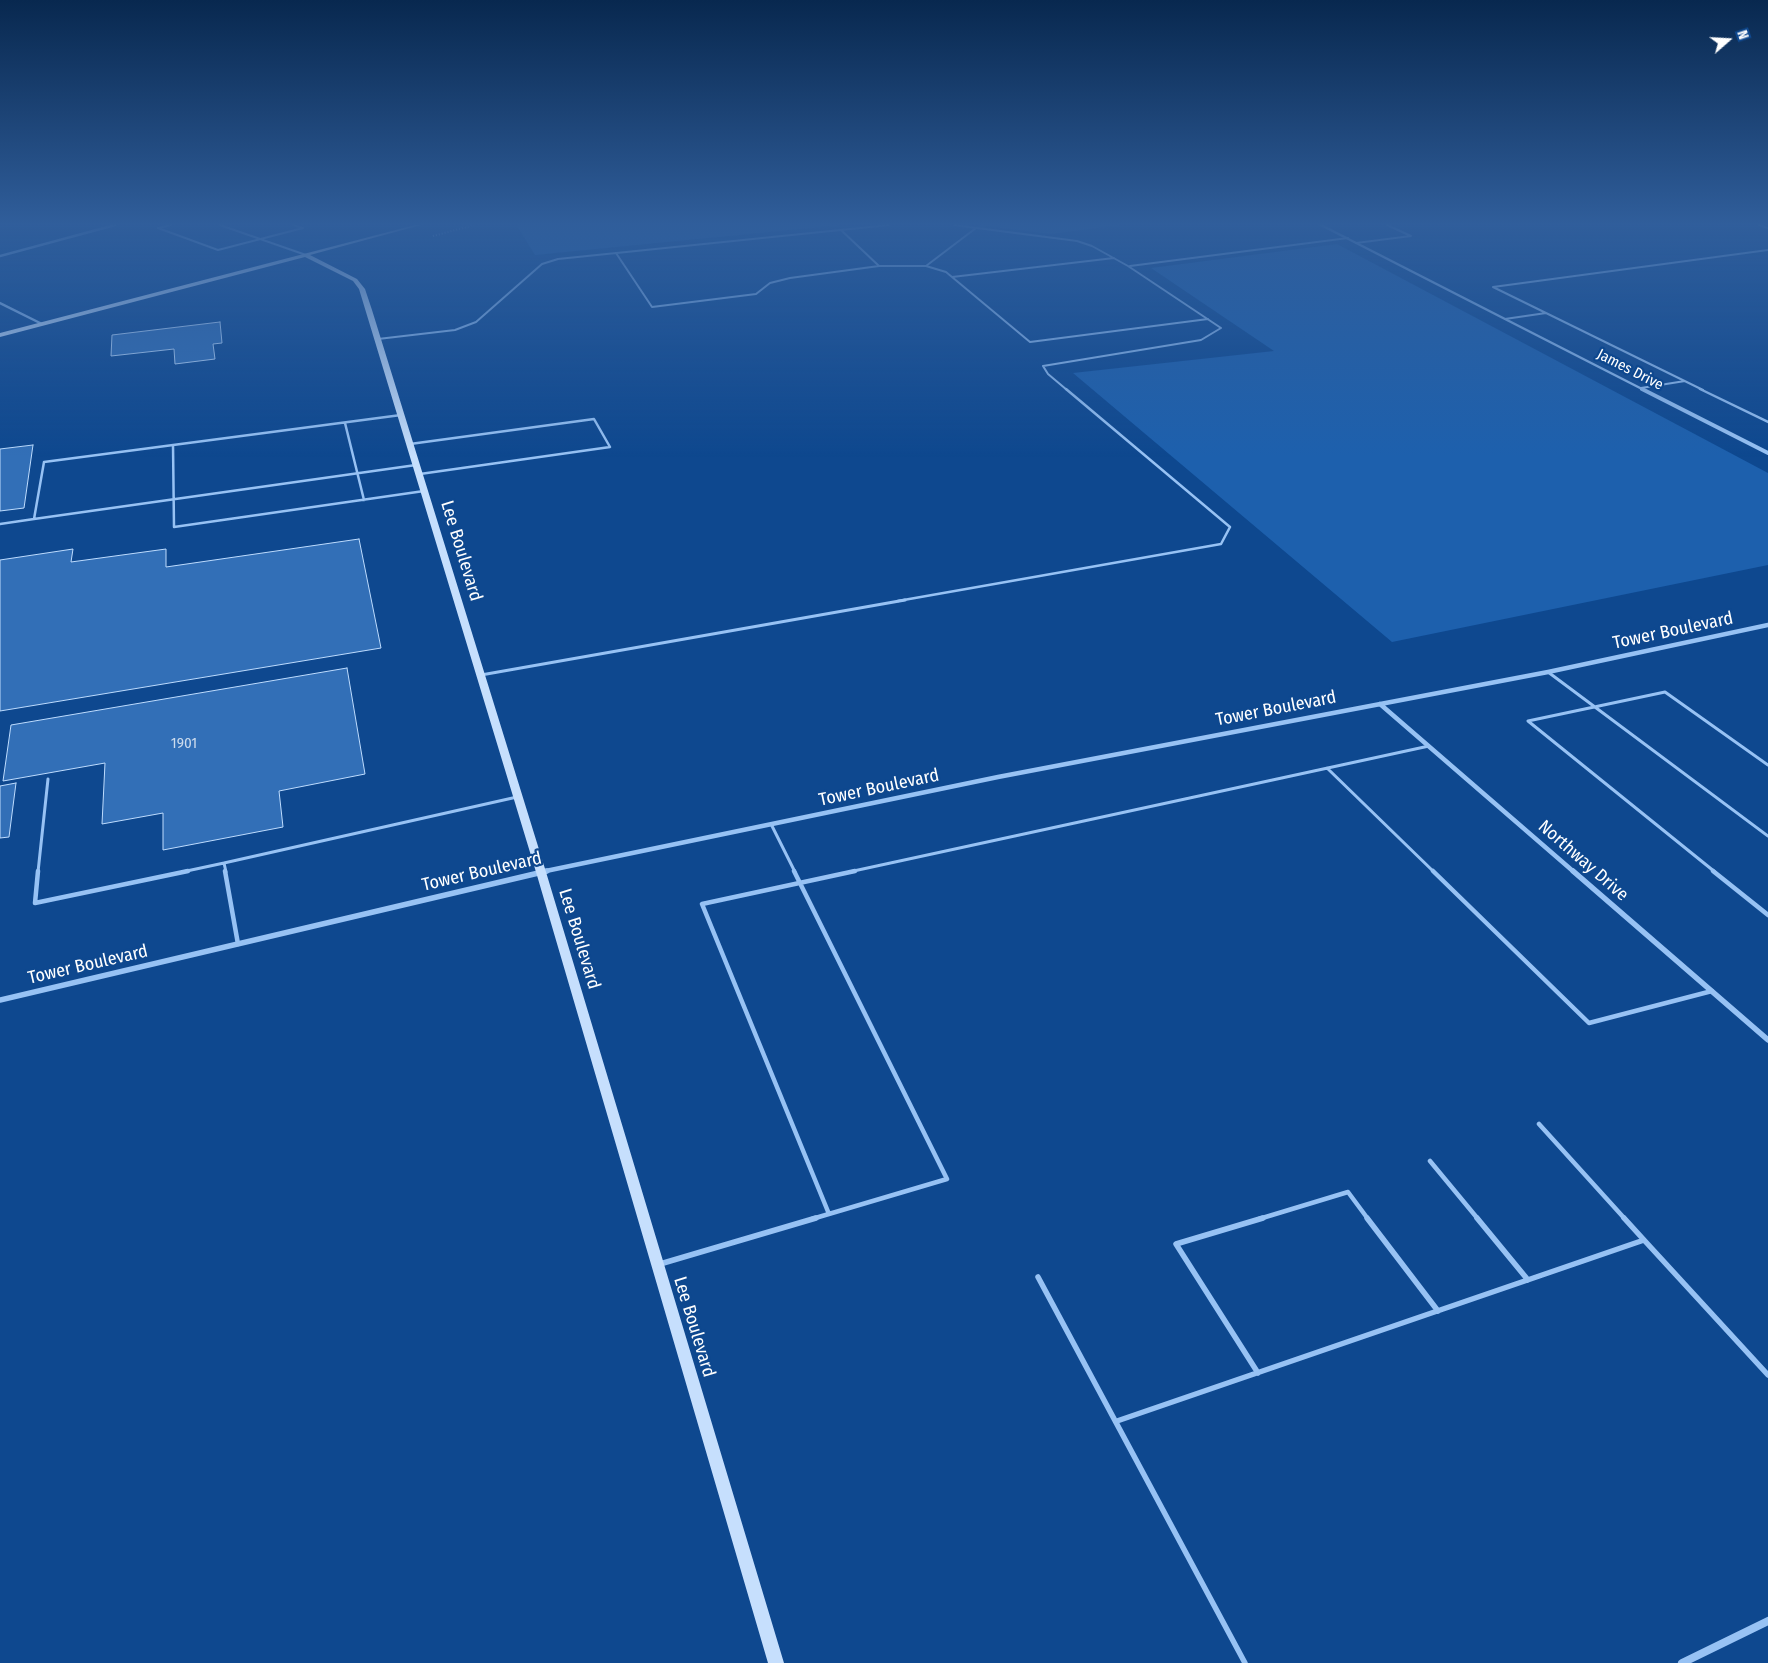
<!DOCTYPE html>
<html>
<head>
<meta charset="utf-8">
<style>
	body { margin:0 }
	#map { position:relative; width:1768px; height:1663px; overflow:hidden; background:#0e488f; font-family:"Fira Sans Condensed",sans-serif }
	canvas { display:block }
	.north { position:absolute; left:1703px; top:15px; width:50px; height:50px; -webkit-text-stroke:4px #0e488f; paint-order:stroke; rotate:71deg; font-size:14px; font-weight:700; line-height:20px; text-align:center; color:#fff }
	.north::after { content:''; display:block; margin:auto; width:18px; height:22px; background:#fff; clip-path:polygon(50% 0,100% 100%,50% 72%,0 100%) }
</style>
</head>
<body>
<div id="map">
<canvas width="1768" height="1663"></canvas>
<div class="north">N</div>
</div>
<script>
const context = document.querySelector('canvas').getContext('2d');
context.lineJoin = 'round';
function paint(path, color) { context.fillStyle = color; context.fill(path, 'evenodd'); }
const poly = rows => new Path2D(rows.map(r => 'M' + r).join(''));
function stroke(path, color, width, dash) { context.strokeStyle = color; context.lineWidth = width; context.lineCap = dash ? 'butt' : 'round'; context.setLineDash(dash || []); context.stroke(path); }
function drawText(font, color, halo, rows, align = 'center') {
  context.font = font + ' "Fira Sans Condensed",sans-serif'; context.lineWidth = 4.5; context.setLineDash([]); context.textBaseline = 'middle'; context.strokeStyle = halo; context.fillStyle = color; for (const [text, x, y, turn = 0] of rows) {
    context.save(); context.translate(x, y); context.rotate((+turn || 0) * Math.PI / 180); context.textAlign = isNaN(turn) ? turn : align; if (halo) context.strokeText(text, 0, 0); context.fillText(text, 0, 0); context.restore();
  }
}
paint(poly([
	[519,225,841,225,535,255,517,226],
	[977,225,1121,225,1051,234],
	[1337,244,1768,473,1768,565,1392,642,1073,373,1274,351,1151,268]
]), '#1d60ad');
const building = poly([
	[220,322,222,343,213,344,215,359,175,364,174,349,111,356,112,335,220,322],
	[33,445,24,508,0,511,0,449,33,445],
	[359,539,381,648,0,711,0,560,73,549,71,562,166,549,166,567,359,539],
	[347,668,365,774,279,791,283,827,163,850,163,813,102,824,105,763,3,781,11,725,347,668],
	[16,783,9,837,0,838,0,786,16,783]
]);
paint(building, '#326fb7');
stroke(building, '#bedcfe', 1);
stroke(poly([
	[433,236,474,225]
]), '#97c2f4', 2, [1, 2]);
stroke(poly([
	[171,225,158,228,218,250,303,228,293,225],
	[220,225,306,255],
	[954,225,1077,241,1092,246,1128,266,1221,328,1201,340,1043,366,1048,374,1067,390],
	[1759,225,1768,228],
	[1356,243,1411,236,1387,225],
	[616,253,652,307,756,294,770,283,790,278,879,266,841,230],
	[879,266,926,266,976,228],
	[926,266,946,272,1030,342,1208,319],
	[1130,266,1348,238],
	[952,277,1114,258],
	[1505,319,1546,313],
	[378,339,455,330,476,322,542,264,558,259,889,225],
	[1641,388,1685,381],
	[1703,390,1493,287,1768,250]
]), '#97c2f4', 2);
stroke(poly([
	[1700,389,1768,422],
	[401,415,44,462,34,519,416,465],
	[345,423,364,500],
	[410,444,594,419,610,447,420,474],
	[173,445,174,527,424,491],
	[0,524,34,519],
	[898,601,1221,544,1230,527,1066,389]
]), '#97c2f4', 2.5);
stroke(poly([
	[1548,672,1768,836],
	[481,675,905,600],
	[1327,768,1434,872],
	[771,824,795,872],
	[38,872,48,779],
	[182,872,224,863],
	[226,872,224,863,517,797],
	[849,872,1429,746],
	[1715,872,1528,721,1665,692,1768,765]
]), '#97c2f4', 3);
stroke(poly([
	[38,871,35,903,188,871],
	[225,871,238,944],
	[794,871,947,1179,812,1219],
	[1433,871,1589,1023,1712,991],
	[1713,871,1768,915],
	[1539,1124,1625,1219],
	[1430,1161,1478,1219],
	[829,1214,702,904,855,871],
	[1259,1219,1348,1192,1368,1219]
]), '#97c2f4', 4.5);
stroke(poly([
	[1367,1218,1438,1311],
	[1477,1218,1528,1280],
	[1624,1218,1644,1240],
	[660,1264,816,1218],
	[1038,1277,1245,1663],
	[1258,1373,1176,1244,1263,1218],
	[1117,1421,1644,1240,1768,1375]
]), '#97c2f4', 5.5);
stroke(poly([
	[1321,225,1644,390],
	[0,256,115,225],
	[0,303,42,324]
]), '#97c2f4', 2.5);
stroke(poly([
	[1642,389,1768,453]
]), '#97c2f4', 4);
stroke(poly([
	[1380,704,1574,872],
	[541,872,998,777,1548,672,1768,625]
]), '#97c2f4', 4.5);
stroke(poly([
	[1573,871,1768,1040],
	[0,1000,547,871]
]), '#97c2f4', 5.5);
stroke(poly([
	[1682,1663,1768,1621]
]), '#97c2f4', 8);
paint(poly([
	[415,225,421,225,310,255,357,279,365,289,372,310,546,872,784,1663,768,1663,536,872,359,289,353,281,305,257,0,337,0,333,415,225]
]), '#c6dffd');
const sky = context.createLinearGradient(0, 0, 0, 457);
sky.addColorStop(0, '#08284f');
sky.addColorStop(0.49, '#305e9b');
sky.addColorStop(1, '#305e9b00');
context.fillStyle = sky;
context.fillRect(0, 0, 1768, 457);
drawText('15px', '#fff', '#0e488f', [
	["James Drive",1630,370,27]
]);
drawText('15px', '#ccdbed', null, [
	["1901",184,744]
]);
drawText('18px', '#fff', '#0e488f', [
	["Lee Boulevard",461,551,73],
	["Tower Boulevard",1673,631,-12],
	["Tower Boulevard",1276,709,-11],
	["Tower Boulevard",879,788,-12],
	["Northway Drive",1583,861,41],
	["Tower Boulevard",482,872,-13],
	["Lee Boulevard",579,939,73],
	["Tower Boulevard",88,965,-13],
	["Lee Boulevard",694,1327,73]
]);
</script>
</body>
</html>
